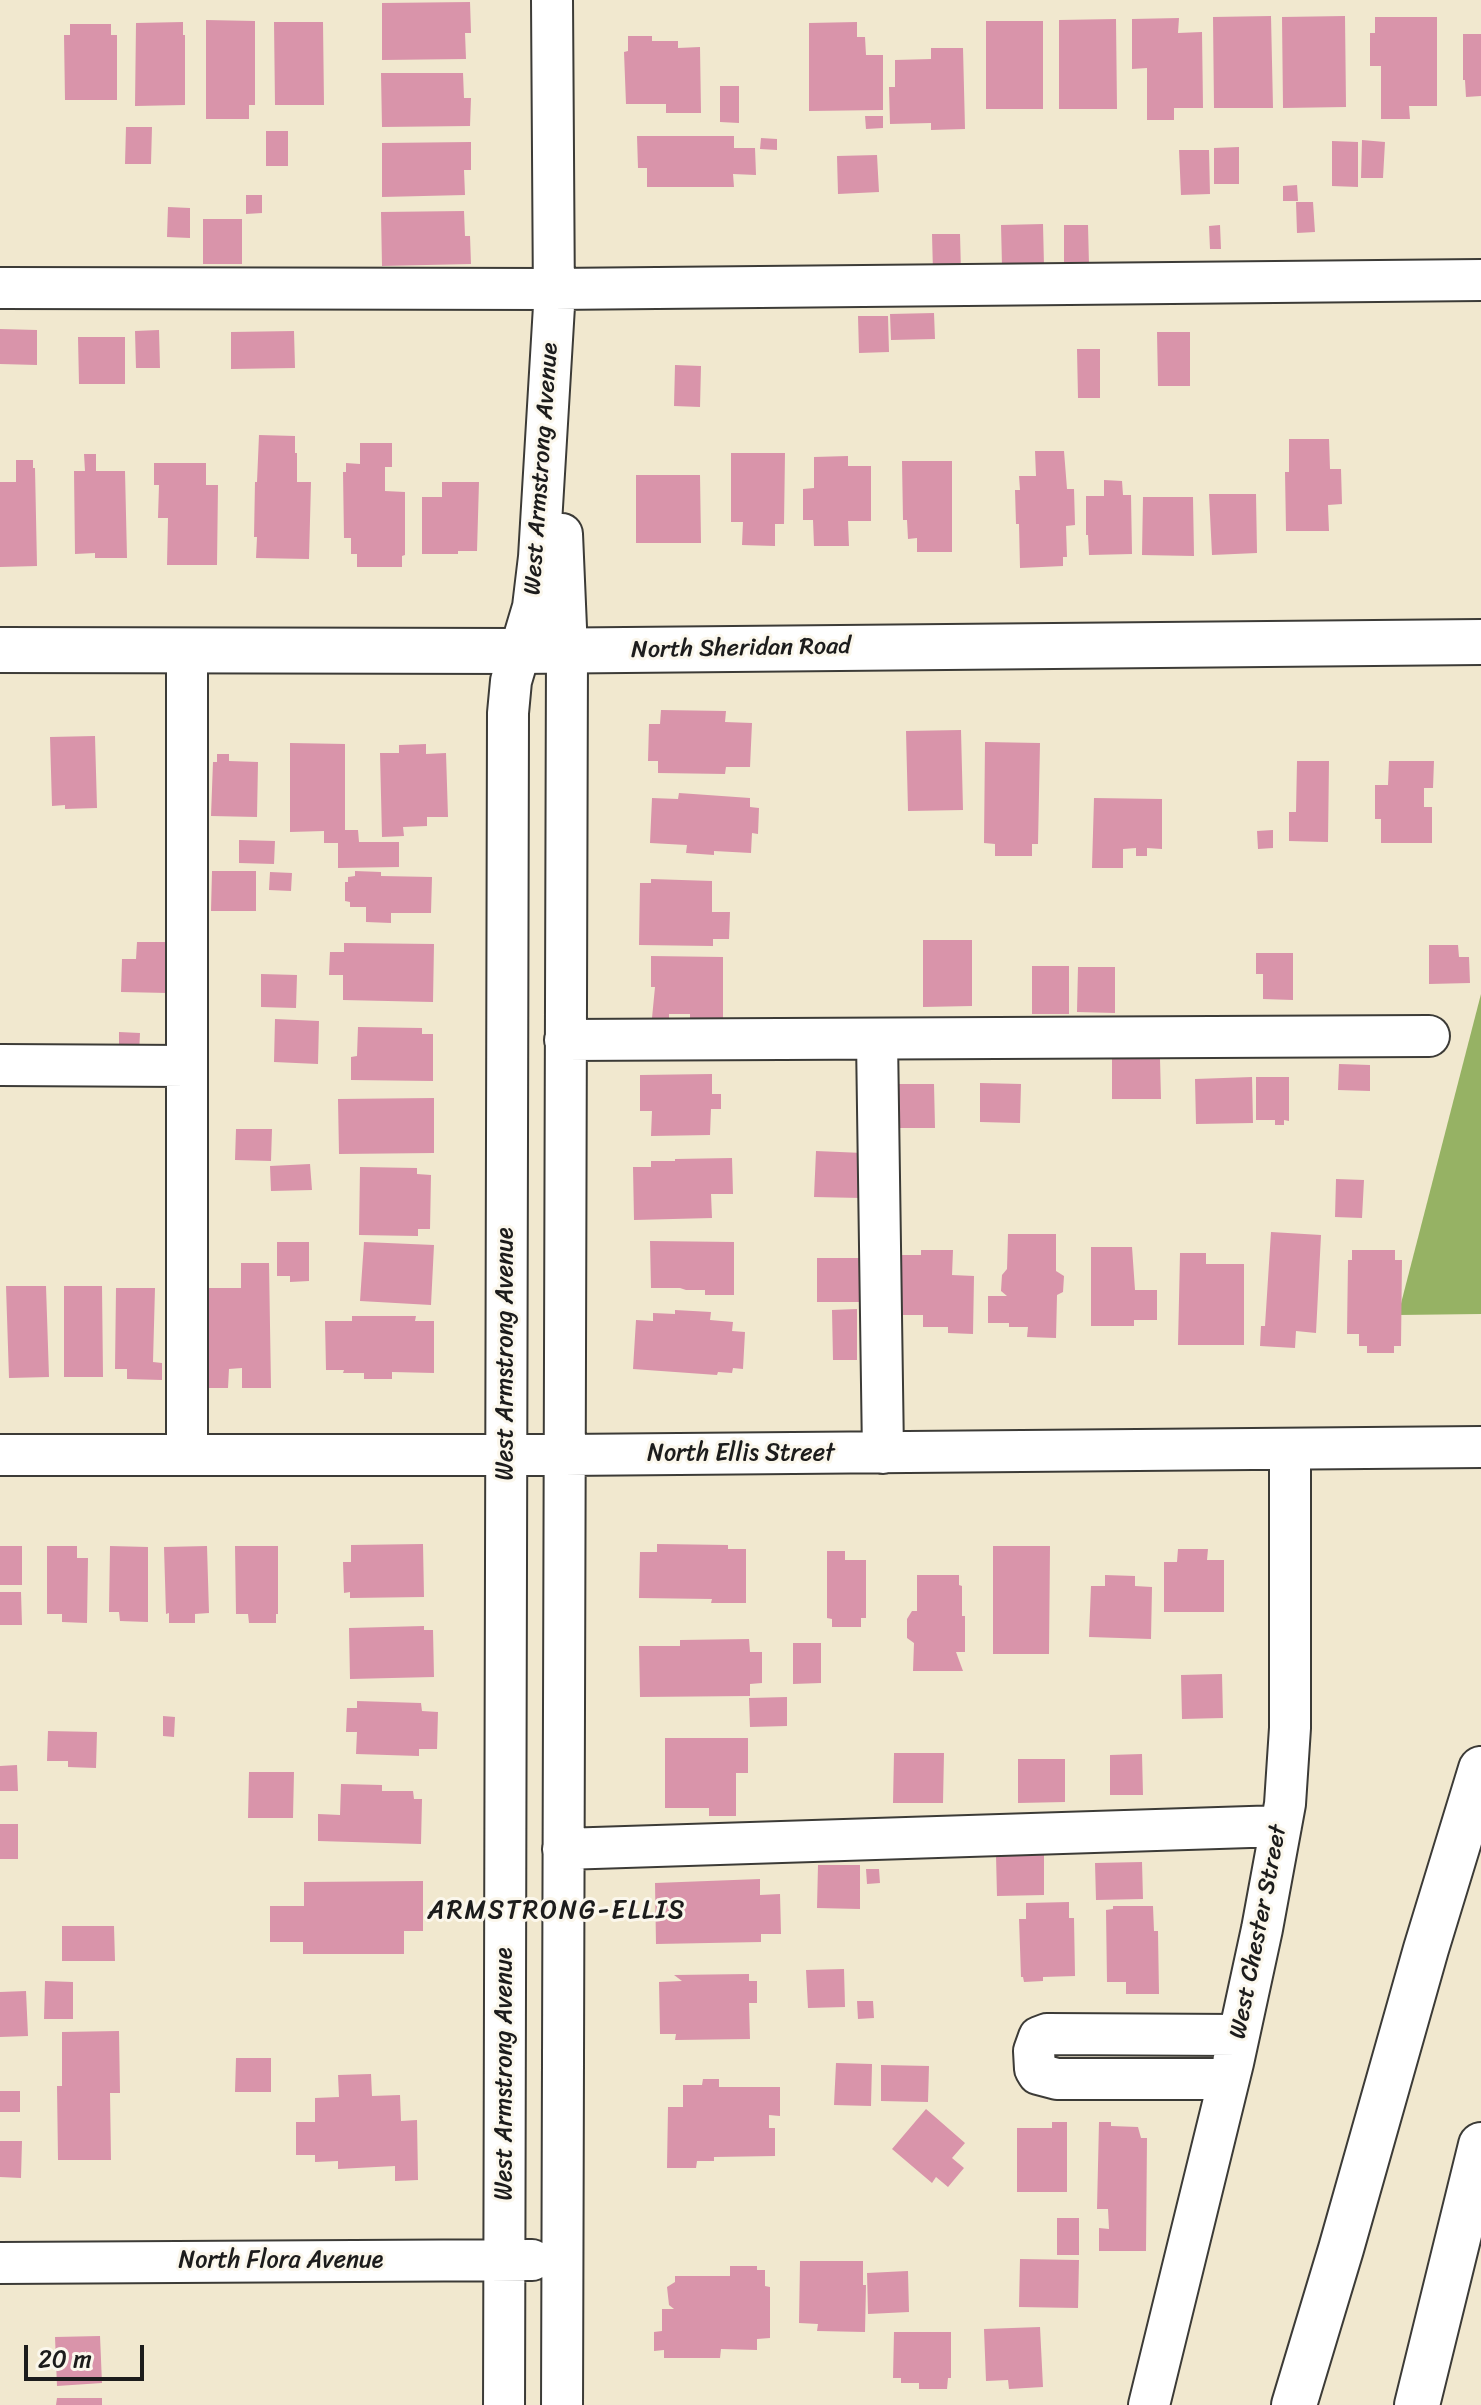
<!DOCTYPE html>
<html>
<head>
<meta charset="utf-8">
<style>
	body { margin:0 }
	#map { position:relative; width:1481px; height:2405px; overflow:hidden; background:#f1e8cf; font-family:Sriracha,sans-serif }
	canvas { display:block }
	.scale { position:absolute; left:24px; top:2345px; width:120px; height:36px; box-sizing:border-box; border:4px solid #1c1c1c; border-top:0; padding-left:10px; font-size:24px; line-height:28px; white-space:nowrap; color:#1c1c1c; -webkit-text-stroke:6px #fbf7ec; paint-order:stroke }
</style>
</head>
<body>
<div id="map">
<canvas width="1481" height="2405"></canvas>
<div class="scale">20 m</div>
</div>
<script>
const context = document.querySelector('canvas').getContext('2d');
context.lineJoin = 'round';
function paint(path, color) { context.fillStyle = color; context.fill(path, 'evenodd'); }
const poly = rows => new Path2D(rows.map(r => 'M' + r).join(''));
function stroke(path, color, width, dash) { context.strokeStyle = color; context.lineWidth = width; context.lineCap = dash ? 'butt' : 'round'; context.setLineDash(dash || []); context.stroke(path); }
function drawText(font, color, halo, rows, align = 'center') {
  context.font = font + ' Sriracha,sans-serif'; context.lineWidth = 6; context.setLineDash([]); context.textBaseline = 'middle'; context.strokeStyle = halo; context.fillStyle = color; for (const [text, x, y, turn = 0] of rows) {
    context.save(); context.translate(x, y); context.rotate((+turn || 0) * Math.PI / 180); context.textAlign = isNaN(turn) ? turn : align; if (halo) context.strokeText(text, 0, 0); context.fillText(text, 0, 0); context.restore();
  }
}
paint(poly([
	[1481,994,1481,1314,1398,1315]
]), '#96b264');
paint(poly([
	[470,2,471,33,465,33,466,59,382,60,382,3],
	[1271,16,1273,108,1214,108,1213,17],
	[1345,16,1346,107,1283,108,1282,17],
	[1375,17,1437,17,1437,106,1409,106,1410,119,1381,119,1381,66,1370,66,1370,33,1375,33],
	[1179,18,1178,33,1202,32,1203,108,1174,108,1174,120,1147,120,1147,68,1132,69,1132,19],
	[1116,19,1117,109,1059,109,1059,20],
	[206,20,255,21,255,105,249,105,249,119,206,119],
	[986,21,1043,21,1043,109,986,109],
	[183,22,183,35,185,35,185,105,135,106,136,23],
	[274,22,323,22,324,105,275,105],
	[857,22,857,37,865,37,866,55,883,55,883,110,809,111,809,23],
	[70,24,111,24,111,35,117,35,117,100,65,100,64,35,70,35],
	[1463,34,1481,34,1481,96,1466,97,1465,80,1463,80],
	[628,36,652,36,652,41,678,41,678,48,700,47,701,113,666,113,666,104,626,104,624,52,628,51],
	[931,48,963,48,965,129,931,130,931,123,890,124,889,87,895,87,895,60,931,59],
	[381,73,463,73,464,98,471,98,470,126,382,127],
	[720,86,739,86,739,123,720,122],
	[865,116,883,116,883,128,866,129],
	[126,127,152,127,151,164,125,164],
	[266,131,288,131,288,166,266,166],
	[637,136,734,136,734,148,755,148,756,175,733,174,734,187,647,187,647,168,638,168],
	[761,138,777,139,777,150,760,149],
	[1362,140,1385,142,1383,178,1361,178],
	[1332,141,1358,142,1358,187,1332,186],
	[471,142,471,170,464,170,465,195,382,197,382,143],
	[1239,147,1239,184,1214,184,1214,148],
	[1179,150,1209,150,1210,194,1181,195],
	[877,155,879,192,838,194,837,156],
	[1297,185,1298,201,1283,201,1283,186],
	[246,195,262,195,262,213,246,214],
	[1296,202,1313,202,1315,232,1297,233],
	[168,207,190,208,190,238,167,237],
	[464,211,465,236,470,236,471,264,382,266,381,212],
	[203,219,242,219,242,264,203,264],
	[1043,224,1044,266,1002,266,1001,225],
	[1064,225,1088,225,1089,265,1064,265],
	[1220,225,1221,249,1210,249,1209,226],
	[932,234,960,234,961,272,933,272],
	[934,313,935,339,891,340,890,314],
	[858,316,888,316,889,352,859,353],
	[0,329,37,330,37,365,0,364],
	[159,330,160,368,136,368,135,331],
	[294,331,295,368,231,369,231,332],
	[1157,332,1190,332,1190,386,1158,386],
	[78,337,125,337,125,384,79,384],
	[1077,349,1100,349,1100,398,1078,398],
	[675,365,701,366,700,407,674,406],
	[259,435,295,436,295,453,297,453,297,482,311,482,309,559,256,558,257,537,254,537,255,482,257,482],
	[1289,439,1329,439,1330,469,1341,469,1342,504,1328,505,1329,531,1286,531,1285,472,1289,472],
	[360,443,392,443,392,467,385,467,385,491,405,492,405,555,402,556,402,567,357,567,357,554,351,554,351,538,344,538,343,472,346,472,346,463,360,464],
	[1035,451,1064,451,1067,489,1074,489,1075,525,1066,526,1067,557,1063,557,1063,566,1020,568,1019,524,1016,524,1015,490,1020,490,1019,476,1036,476],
	[731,453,785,453,784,524,775,524,775,546,742,545,743,522,731,522],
	[84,454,96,454,96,471,125,471,127,558,95,558,95,553,75,554,74,471,85,471],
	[848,456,848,466,871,466,871,521,848,521,849,546,814,546,813,520,803,520,803,489,814,488,814,457],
	[16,460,33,460,33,468,35,468,37,566,0,567,0,482,16,482],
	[902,461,952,461,952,552,917,552,917,538,908,539,907,520,903,520],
	[154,463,206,463,206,485,218,485,217,565,167,565,168,518,158,518,159,485,154,485],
	[636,475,700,475,701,543,636,543],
	[1104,480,1122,481,1123,495,1131,495,1132,554,1089,555,1088,535,1086,535,1086,496,1104,496],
	[442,482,479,482,477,551,458,551,458,554,422,554,422,497,442,497],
	[1209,494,1256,494,1257,553,1212,555],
	[1143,497,1193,497,1194,556,1142,555],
	[661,710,726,711,725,722,752,723,750,767,726,767,725,774,658,773,658,761,648,761,649,724,660,724],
	[961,730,963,810,908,811,906,731],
	[95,736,97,808,65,809,65,805,52,806,50,737],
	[985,742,1040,743,1038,844,1032,844,1032,856,995,856,995,844,984,843],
	[290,743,345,744,345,830,358,830,359,842,399,842,399,867,338,868,338,843,324,843,324,831,290,832],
	[426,744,426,754,446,753,448,817,427,817,427,826,403,827,404,836,382,837,380,753,399,753,399,745],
	[217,754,229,754,229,761,258,762,257,817,211,816,213,762,217,762],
	[1297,761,1329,761,1328,842,1289,841,1289,812,1296,812],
	[1389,761,1434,761,1433,788,1424,788,1424,807,1432,807,1432,843,1381,843,1381,819,1375,819,1375,785,1388,785],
	[679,793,750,798,750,807,759,808,758,834,752,833,751,853,714,851,714,855,686,853,687,845,650,843,652,798,678,799],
	[1094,798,1162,799,1162,849,1147,848,1147,856,1136,856,1136,848,1123,849,1123,868,1092,868],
	[1273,830,1273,848,1258,849,1257,831],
	[239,840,275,841,274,864,239,863],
	[212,871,256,871,256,911,211,911],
	[355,871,381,872,381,876,432,877,431,913,391,913,391,923,366,922,366,907,350,907,350,902,345,901,345,882,348,882,348,877,355,876],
	[270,872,292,873,291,891,269,890],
	[651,879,712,881,712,912,730,912,729,939,713,939,713,946,639,945,640,883,651,883],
	[923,940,972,940,972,1006,923,1007],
	[137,942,169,942,168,993,121,992,122,959,136,959],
	[344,943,434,944,433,1002,343,1000,343,975,329,975,330,952,344,952],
	[1429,945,1458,945,1459,957,1469,957,1470,983,1429,984],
	[1256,953,1293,953,1293,1000,1263,999,1263,974,1256,974],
	[651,956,723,957,723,1019,690,1018,690,1014,669,1014,669,1018,652,1018,655,987,651,987],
	[1032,966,1069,966,1069,1014,1032,1014],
	[1078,967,1115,967,1115,1013,1077,1012],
	[261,974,297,975,296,1008,261,1007],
	[275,1019,319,1021,318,1064,274,1062],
	[358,1027,422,1028,422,1034,433,1034,433,1081,351,1080,351,1057,357,1056],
	[119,1032,140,1033,139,1054,119,1053],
	[1112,1059,1160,1059,1161,1099,1112,1099],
	[1339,1064,1370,1065,1370,1091,1338,1090],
	[712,1074,712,1094,721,1094,721,1109,711,1109,710,1135,651,1136,652,1111,640,1111,640,1075],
	[1252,1077,1253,1123,1196,1124,1195,1079],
	[1256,1077,1289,1077,1289,1121,1284,1120,1284,1125,1275,1125,1275,1120,1256,1120],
	[980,1083,1021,1084,1020,1123,980,1122],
	[892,1084,934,1084,935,1128,894,1128],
	[434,1098,434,1153,339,1154,338,1099],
	[236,1129,272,1129,271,1161,235,1160],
	[816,1151,863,1153,861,1198,814,1197],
	[732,1158,733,1194,711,1194,712,1218,634,1220,633,1167,651,1167,651,1161,675,1161,675,1159],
	[310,1164,312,1190,271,1191,270,1166],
	[360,1167,417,1168,417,1174,431,1175,430,1229,418,1229,418,1236,359,1235],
	[1336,1179,1364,1180,1362,1218,1335,1217],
	[1271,1232,1321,1235,1316,1333,1296,1331,1295,1348,1260,1346,1261,1326,1265,1326],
	[1008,1234,1056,1234,1056,1271,1064,1276,1063,1292,1057,1295,1056,1338,1027,1337,1028,1327,1009,1327,1009,1323,988,1323,988,1296,1007,1296,1001,1291,1002,1275,1007,1269],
	[650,1241,734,1242,734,1295,705,1295,705,1290,686,1290,680,1288,651,1288],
	[277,1242,309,1242,309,1281,290,1282,290,1276,277,1276],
	[364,1242,434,1245,431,1305,360,1301],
	[1091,1247,1132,1247,1135,1290,1157,1290,1157,1320,1134,1320,1134,1326,1091,1326],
	[921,1250,953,1250,952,1275,974,1276,973,1334,948,1333,948,1327,923,1327,923,1315,896,1315,897,1283,902,1283,902,1255,921,1255],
	[1352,1250,1395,1250,1395,1260,1402,1260,1401,1346,1394,1346,1394,1353,1367,1353,1367,1346,1359,1346,1359,1334,1347,1334,1348,1260,1352,1260],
	[1180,1253,1206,1253,1206,1264,1244,1264,1244,1345,1178,1345],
	[817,1258,862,1258,861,1302,817,1302],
	[241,1263,269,1263,271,1388,242,1388,242,1368,229,1369,228,1388,201,1388,200,1288,241,1288],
	[6,1286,46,1286,49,1377,9,1378],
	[64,1286,102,1286,103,1377,64,1377],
	[116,1288,155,1288,153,1362,162,1363,162,1380,127,1379,127,1369,115,1369],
	[857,1309,857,1360,833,1360,832,1310],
	[675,1310,711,1312,710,1320,733,1322,732,1331,745,1332,743,1369,733,1368,732,1373,718,1372,717,1375,633,1369,636,1320,653,1321,653,1313,675,1314],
	[352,1316,416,1316,415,1321,434,1321,434,1373,392,1372,392,1379,364,1379,364,1373,343,1373,344,1370,326,1370,325,1321,352,1321],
	[423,1544,424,1597,350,1598,350,1592,344,1593,343,1562,351,1562,351,1545],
	[657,1544,728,1545,728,1549,746,1549,746,1603,711,1603,712,1599,639,1598,640,1552,657,1552],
	[0,1546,22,1546,22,1585,0,1585],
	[47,1546,77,1546,77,1558,88,1558,87,1623,62,1622,62,1614,47,1614],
	[110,1546,148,1547,148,1622,120,1621,119,1612,109,1612],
	[207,1546,209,1613,195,1614,195,1623,169,1623,169,1613,166,1614,164,1547],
	[235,1546,278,1546,278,1614,276,1614,276,1623,249,1623,248,1614,236,1614],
	[993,1546,1050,1546,1049,1654,993,1654],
	[1178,1549,1208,1549,1207,1560,1224,1560,1224,1612,1164,1612,1164,1562,1177,1562],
	[827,1551,845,1551,845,1560,866,1560,866,1618,861,1618,861,1627,832,1627,832,1619,827,1618],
	[917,1575,959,1575,959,1585,962,1586,962,1616,965,1616,965,1652,956,1652,963,1671,913,1671,914,1643,907,1638,907,1619,912,1611,917,1611],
	[1105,1575,1135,1576,1135,1586,1152,1587,1151,1639,1089,1637,1091,1586,1105,1586],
	[0,1592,21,1592,22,1625,0,1625],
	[424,1626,424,1630,433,1630,434,1677,350,1679,349,1628],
	[749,1639,750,1652,762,1652,762,1683,750,1684,750,1696,640,1697,639,1646,680,1646,680,1640],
	[793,1643,821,1643,821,1683,793,1684],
	[1222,1674,1223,1718,1182,1719,1181,1675],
	[787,1697,787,1726,750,1727,749,1698],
	[357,1701,421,1703,422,1711,438,1712,437,1749,419,1749,419,1756,356,1754,357,1732,346,1732,347,1708,357,1708],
	[163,1716,175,1717,174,1737,163,1736],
	[48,1731,97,1732,96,1768,68,1767,68,1761,47,1761],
	[665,1738,748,1738,748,1773,736,1773,736,1816,709,1816,709,1808,665,1808],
	[894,1753,944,1753,943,1803,893,1803],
	[1142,1754,1143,1795,1110,1795,1110,1755],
	[1018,1759,1065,1759,1065,1802,1018,1803],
	[17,1765,18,1791,0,1791,0,1766],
	[249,1772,294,1772,293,1818,248,1818],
	[341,1784,382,1785,382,1791,413,1791,414,1799,422,1799,421,1844,318,1841,318,1814,340,1815],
	[0,1824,18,1824,18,1859,0,1859],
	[1044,1854,1044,1895,997,1896,996,1855],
	[1142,1862,1143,1899,1096,1900,1095,1863],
	[818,1865,860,1865,860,1909,817,1908],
	[866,1869,879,1869,880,1883,867,1884],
	[760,1879,760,1895,780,1894,781,1934,761,1934,761,1942,656,1944,655,1883],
	[423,1881,423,1931,404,1931,404,1954,303,1954,303,1942,270,1942,270,1906,304,1906,304,1882],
	[1069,1902,1069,1918,1074,1918,1075,1976,1043,1977,1043,1981,1024,1982,1023,1977,1021,1977,1019,1919,1026,1919,1026,1903],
	[1113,1906,1153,1906,1154,1931,1158,1931,1159,1994,1126,1994,1126,1982,1107,1982,1106,1910,1113,1909],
	[62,1926,114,1926,115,1961,62,1961],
	[844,1969,845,2007,808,2008,806,1970],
	[749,1974,749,1981,757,1981,757,2003,749,2003,750,2039,675,2040,676,2034,660,2034,659,1982,682,1981,674,1975],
	[45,1981,73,1982,73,2019,44,2019],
	[26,1991,28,2036,0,2037,0,1992],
	[857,2001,873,2001,874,2018,858,2019],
	[119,2031,120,2093,110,2093,111,2160,58,2160,57,2086,62,2086,62,2032],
	[236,2058,271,2058,271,2092,235,2092],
	[836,2063,872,2064,871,2106,834,2105],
	[881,2065,929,2066,928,2102,881,2101],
	[371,2074,372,2096,400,2095,401,2121,417,2120,418,2180,395,2181,395,2166,338,2169,338,2161,315,2162,315,2155,296,2155,296,2122,315,2122,315,2098,339,2097,338,2075],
	[703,2079,719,2079,719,2087,780,2087,780,2116,769,2115,769,2128,775,2128,775,2156,714,2157,714,2161,697,2161,696,2168,667,2168,668,2107,683,2107,683,2085,702,2085],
	[0,2091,20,2091,20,2112,0,2112],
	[926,2109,965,2143,952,2158,964,2168,948,2187,936,2177,932,2183,892,2149],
	[1052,2122,1067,2122,1067,2192,1017,2192,1017,2128,1052,2128],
	[1099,2122,1111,2122,1111,2126,1138,2127,1141,2138,1147,2138,1146,2251,1099,2251,1099,2228,1109,2229,1108,2209,1097,2209],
	[0,2141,22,2141,21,2178,0,2177],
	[1057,2218,1079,2218,1079,2255,1057,2255],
	[1020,2259,1079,2260,1078,2308,1019,2307],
	[800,2261,863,2261,863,2285,866,2285,865,2332,817,2331,818,2324,799,2323],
	[730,2266,757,2266,757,2270,765,2270,765,2286,770,2287,770,2338,757,2339,757,2350,721,2349,720,2358,664,2358,664,2350,654,2351,654,2332,662,2331,662,2309,674,2309,669,2305,667,2287,675,2282,675,2276,730,2276],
	[908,2271,909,2312,868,2314,867,2273],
	[1040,2327,1043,2387,1009,2389,1008,2380,986,2381,984,2329],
	[894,2332,951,2332,951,2378,948,2378,947,2389,919,2389,919,2383,901,2383,901,2378,893,2378],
	[100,2336,102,2383,57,2386,55,2337],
	[57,2398,102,2398,102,2405,56,2405]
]), '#d994aa');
const minor = poly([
	[0,288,554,289,1481,280],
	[562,534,567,651,562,2405],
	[877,1039,883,1453],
	[565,1040,1429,1036],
	[0,1065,187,1066],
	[0,1455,564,1455,1481,1447],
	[187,1455,187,650],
	[563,1849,1281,1826],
	[1228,2079,1057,2079,1038,2074,1035,2069,1034,2051,1039,2037,1047,2034,1239,2035],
	[0,2263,532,2260],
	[504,2405,508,713,511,681,533,607,539,557,554,306,552,0],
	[1149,2405,1233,2063,1262,1929,1285,1804,1290,1728,1290,1450]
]);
const major = poly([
	[0,650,519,651,1481,642]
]);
const highway = poly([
	[1294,2405,1341,2249,1426,1949,1481,1769],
	[1417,2405,1481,2145]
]);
stroke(minor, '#3c3b37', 44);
stroke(major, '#3c3b37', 48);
stroke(highway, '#3c3b37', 48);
stroke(minor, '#fff', 40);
stroke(major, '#fff', 44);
stroke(highway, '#fff', 44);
drawText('24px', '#1c1c1c', '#fbf7ec', [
	["West Armstrong Avenue",542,469,-86],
	["North Sheridan Road",741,649,-1],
	["West Armstrong Avenue",506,1354,-90],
	["North Ellis Street",741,1454],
	["West Chester Street",1259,1932,-79],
	["West Armstrong Avenue",505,2074,-90],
	["North Flora Avenue",281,2261]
]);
context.letterSpacing = '2px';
drawText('26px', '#1c1c1c', '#fbf7ec', [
	["ARMSTRONG-ELLIS",557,1911]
]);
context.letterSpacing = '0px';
</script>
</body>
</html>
